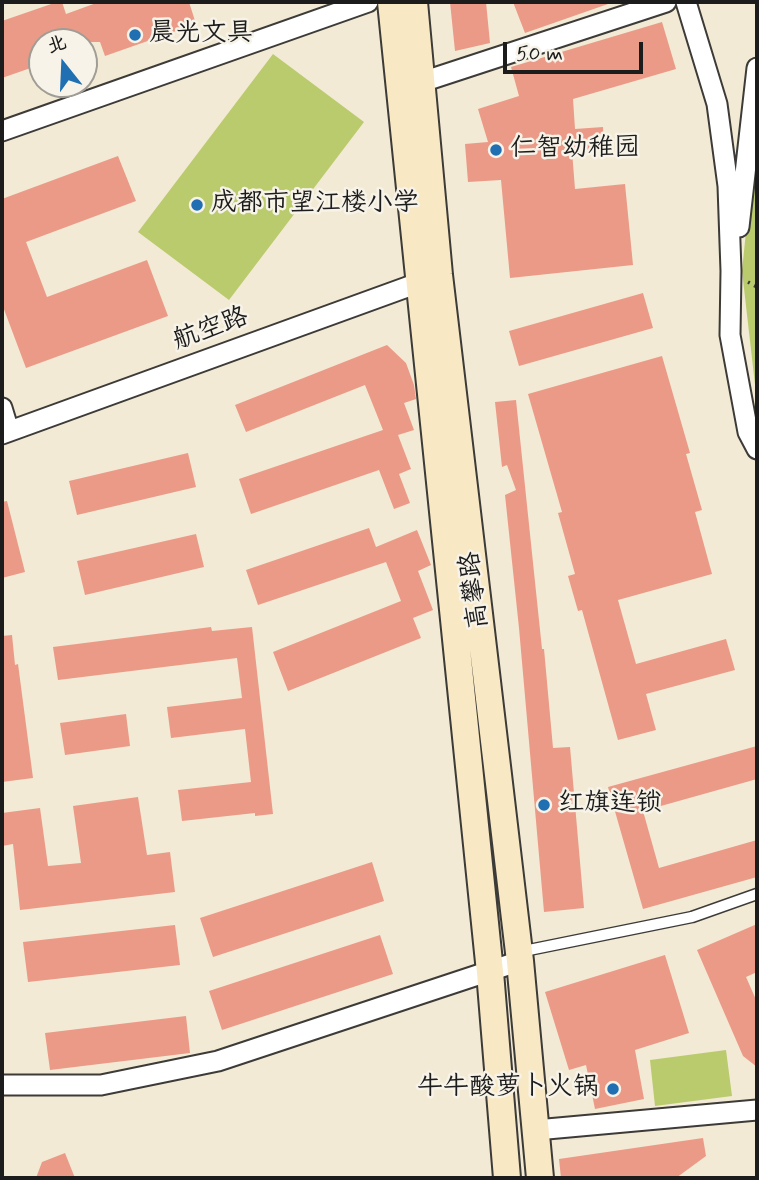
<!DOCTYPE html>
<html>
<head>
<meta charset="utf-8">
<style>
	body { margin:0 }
	#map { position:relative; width:759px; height:1180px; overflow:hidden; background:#f2ead4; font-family:Mynerve,"LXGW WenKai TC",sans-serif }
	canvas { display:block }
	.frame { position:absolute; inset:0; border:4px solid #1c1c1c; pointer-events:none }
	.north { position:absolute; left:28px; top:28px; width:70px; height:70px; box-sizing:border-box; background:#f7f3e8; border:2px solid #9f9d96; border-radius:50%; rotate:342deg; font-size:19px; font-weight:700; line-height:28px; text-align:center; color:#1c1c1c }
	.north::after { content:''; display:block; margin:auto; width:24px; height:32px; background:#1f6fb2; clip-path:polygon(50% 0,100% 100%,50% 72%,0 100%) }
	.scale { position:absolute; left:503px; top:42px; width:140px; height:32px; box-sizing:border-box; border:4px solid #1c1c1c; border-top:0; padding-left:9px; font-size:21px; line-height:24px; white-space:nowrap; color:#1c1c1c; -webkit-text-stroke:5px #f7f3e8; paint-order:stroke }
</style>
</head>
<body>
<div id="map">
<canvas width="759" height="1180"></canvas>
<div class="frame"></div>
<div class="north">北</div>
<div class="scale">50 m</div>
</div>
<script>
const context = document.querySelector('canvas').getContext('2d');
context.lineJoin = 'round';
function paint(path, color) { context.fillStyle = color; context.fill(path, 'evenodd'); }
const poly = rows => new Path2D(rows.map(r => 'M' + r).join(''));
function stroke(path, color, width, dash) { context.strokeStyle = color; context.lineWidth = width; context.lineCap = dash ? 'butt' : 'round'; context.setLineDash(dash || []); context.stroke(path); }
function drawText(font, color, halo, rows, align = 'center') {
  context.font = font + ' Mynerve,"LXGW WenKai TC",sans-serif'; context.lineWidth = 5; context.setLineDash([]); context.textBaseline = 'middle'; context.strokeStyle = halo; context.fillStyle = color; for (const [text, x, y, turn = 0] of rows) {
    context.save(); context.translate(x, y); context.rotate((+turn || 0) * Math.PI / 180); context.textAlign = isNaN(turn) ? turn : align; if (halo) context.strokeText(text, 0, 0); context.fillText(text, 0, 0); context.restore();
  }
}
paint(poly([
	[273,54,364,122,229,300,138,232],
	[757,123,757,402,742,271],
	[726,1050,732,1096,655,1106,650,1060]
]), '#bacb6e');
paint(poly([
	[57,2,62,2,66,14,99,2,189,2,196,24,105,56,100,42,42,42,42,64,2,78,2,21],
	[450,2,486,2,490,43,455,51],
	[513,2,608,2,608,4,525,33],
	[662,22,676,69,573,99,575,129,603,127,604,148,572,151,575,189,625,184,633,265,510,278,501,180,468,182,465,144,488,142,478,109,519,96,511,67],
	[118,156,136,201,26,242,47,297,147,260,168,316,26,368,2,304,2,199],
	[643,293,653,328,519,366,509,331],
	[387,345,406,363,414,385,416,399,404,403,414,430,398,435,411,469,399,474,410,503,394,509,379,470,251,514,239,479,383,430,365,385,246,432,235,405],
	[662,356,690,453,686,454,702,510,695,512,712,574,618,600,636,664,726,639,735,670,646,694,656,730,618,740,582,610,578,611,568,576,575,574,558,513,562,512,528,394],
	[516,400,542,649,544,649,553,748,570,747,584,908,544,912,519,628,505,495,516,490,507,465,502,467,495,402],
	[188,453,196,487,77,515,69,481],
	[7,501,25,572,2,578,2,502],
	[369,528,376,547,417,530,431,565,418,571,433,610,413,618,421,638,288,691,273,652,401,601,386,562,258,605,246,570],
	[196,534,204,567,85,595,77,561],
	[211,627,212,631,252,627,273,814,255,816,255,813,182,821,178,790,251,782,245,729,171,738,167,707,242,698,237,658,58,680,53,647],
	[12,635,15,665,18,664,33,778,2,782,2,636],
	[126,714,130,746,65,755,60,723],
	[757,746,757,779,643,811,659,868,757,840,757,877,643,909,608,787],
	[138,797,147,855,170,852,175,892,20,910,13,844,2,846,2,813,40,808,48,866,81,863,73,806],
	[372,862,384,901,213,957,200,918],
	[757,924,757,972,746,977,757,1002,757,1067,743,1056,697,950],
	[175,925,180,965,28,982,23,942],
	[380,935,393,974,222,1030,209,991],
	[665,955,689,1033,635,1050,644,1099,595,1109,586,1065,569,1070,545,992],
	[186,1016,190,1053,50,1070,45,1033],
	[703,1138,706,1156,676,1178,561,1178,559,1159],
	[65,1153,75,1178,36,1178,42,1162]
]), '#eb9a87');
const service = poly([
	[519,952,692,917,757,894]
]);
const minor = poly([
	[686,2,717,104,728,186,731,271,730,335,748,432,757,449],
	[422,82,666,2],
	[2,131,368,2],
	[739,227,757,68],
	[2,408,9,431],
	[2,434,432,278],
	[2,1085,101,1085,218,1061,520,961],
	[536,1130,757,1110]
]);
const secondary = poly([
	[391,2,490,972,507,1178],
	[414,2,439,275,520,961,540,1178]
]);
stroke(service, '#3c3b38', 13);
stroke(minor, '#3c3b38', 23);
stroke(secondary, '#3c3b38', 30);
stroke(poly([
	[748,282,757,287]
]), '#3c3b38', 3.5, [2, 5]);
stroke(service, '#fff', 10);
stroke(minor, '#fff', 19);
stroke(secondary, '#f8e8c3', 26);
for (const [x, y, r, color] of [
	[135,35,7,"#1f6fb2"],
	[496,150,7,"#1f6fb2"],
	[197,205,7,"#1f6fb2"],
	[544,805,7,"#1f6fb2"],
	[613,1089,7,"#1f6fb2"]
]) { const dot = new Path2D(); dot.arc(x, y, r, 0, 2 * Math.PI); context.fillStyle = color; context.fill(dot); stroke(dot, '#f7f3e8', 2.5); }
drawText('26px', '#1c1c1c', '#f7f3e8', [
	["晨光文具",149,35],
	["仁智幼稚园",510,150],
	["成都市望江楼小学",211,205],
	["红旗连锁",558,805],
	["牛牛酸萝卜火锅",599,1089,"right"]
], 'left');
drawText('26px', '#1c1c1c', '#f7f3e8', [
	["航空路",211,330,-20],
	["高攀路",476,590,-97]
]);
</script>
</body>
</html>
